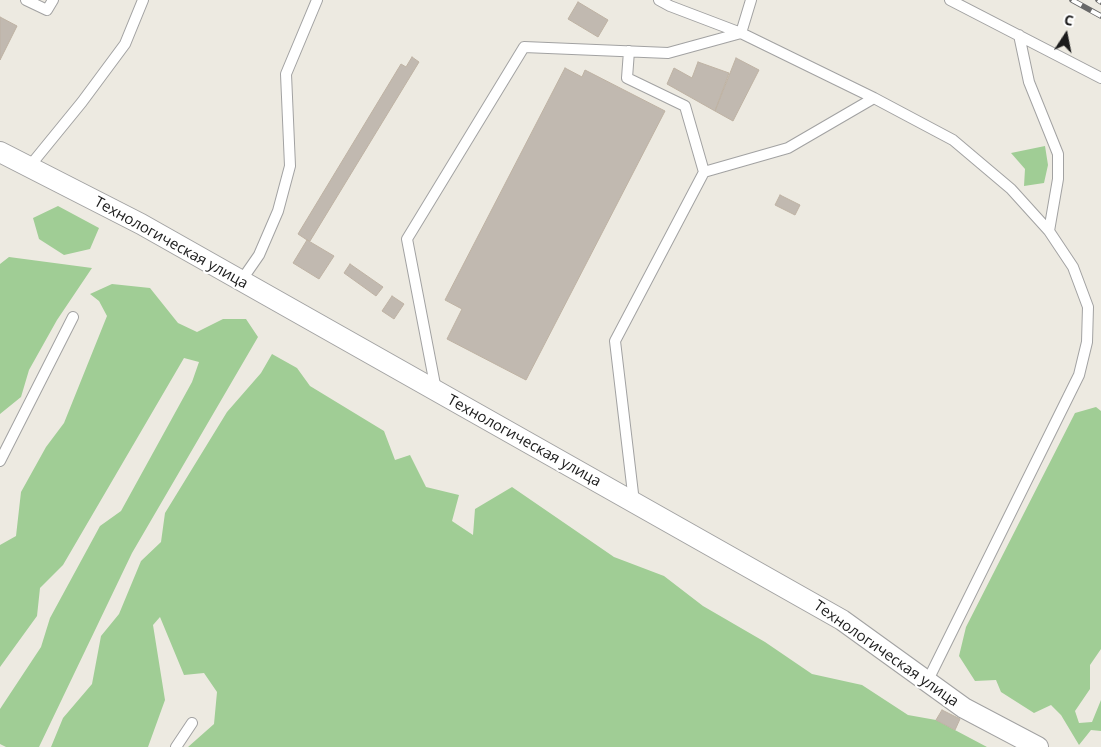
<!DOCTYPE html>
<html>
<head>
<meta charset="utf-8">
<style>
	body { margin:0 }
	#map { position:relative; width:1101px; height:747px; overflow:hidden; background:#edeae1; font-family:"Open Sans",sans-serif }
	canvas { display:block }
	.north { position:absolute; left:1041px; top:10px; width:50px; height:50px; -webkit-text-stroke:4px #fff; paint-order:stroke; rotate:11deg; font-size:14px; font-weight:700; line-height:20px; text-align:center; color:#1b1b1b }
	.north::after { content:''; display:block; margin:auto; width:18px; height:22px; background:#1b1b1b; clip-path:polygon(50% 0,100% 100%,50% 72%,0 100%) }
</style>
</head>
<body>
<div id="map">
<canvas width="1101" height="747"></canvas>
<div class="north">С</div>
</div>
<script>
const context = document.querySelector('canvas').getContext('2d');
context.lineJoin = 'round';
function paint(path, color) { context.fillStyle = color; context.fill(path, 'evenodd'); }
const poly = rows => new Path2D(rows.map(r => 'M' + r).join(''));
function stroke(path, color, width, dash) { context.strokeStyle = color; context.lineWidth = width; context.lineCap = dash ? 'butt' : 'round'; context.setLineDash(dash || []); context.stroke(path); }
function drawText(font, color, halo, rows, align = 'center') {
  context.font = font + ' "Open Sans",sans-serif'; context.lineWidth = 4.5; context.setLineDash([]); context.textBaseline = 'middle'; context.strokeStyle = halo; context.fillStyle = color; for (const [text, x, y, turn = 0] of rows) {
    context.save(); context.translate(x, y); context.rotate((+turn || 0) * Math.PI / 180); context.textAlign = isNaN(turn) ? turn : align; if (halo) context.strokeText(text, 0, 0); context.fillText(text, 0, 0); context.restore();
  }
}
paint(poly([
	[1045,146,1048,165,1044,183,1024,186,1025,169,1011,153],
	[58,206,99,228,90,249,64,255,39,239,33,218],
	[9,257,92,268,57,320,29,370,21,397,0,414,0,264],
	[112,284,150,288,178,323,197,332,223,319,246,319,258,337,132,553,39,747,6,747,0,744,0,709,41,647,50,618,100,526,121,511,192,382,199,362,184,358,63,565,40,588,37,616,0,667,0,545,16,536,21,492,46,447,64,423,107,316,99,301,90,294],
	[272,354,297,368,310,386,384,431,395,460,410,455,426,487,459,495,452,521,473,535,475,509,512,487,614,557,664,576,703,606,765,642,812,674,862,685,908,715,936,720,987,747,188,747,214,724,217,692,204,673,184,675,160,617,153,625,165,700,148,747,51,747,63,718,92,684,101,636,119,614,141,561,161,542,165,513,227,412,261,373],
	[1096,407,1101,411,1101,649,1090,665,1090,689,1075,711,1079,723,1092,722,1101,700,1101,731,1091,730,1079,745,1061,715,1051,705,1034,713,1001,692,996,680,975,681,959,656,966,627,1075,413]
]), '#a0cd95');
const building = poly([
	[578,2,608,20,598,37,568,19,578,2],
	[0,17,17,26,0,60,0,17],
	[412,57,419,62,310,241,307,240,298,234,401,64,406,67,412,57],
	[736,58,759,70,733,121,715,111,736,58],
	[698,62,729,73,715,111,667,84,674,68,692,78,698,62],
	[565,68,582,77,585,70,665,111,526,380,447,339,462,309,445,300,565,68],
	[780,195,800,205,795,215,775,205,780,195],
	[307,240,334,256,319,279,293,263,307,240],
	[350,264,383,287,376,296,344,273,350,264],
	[392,296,404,304,394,319,382,311,392,296],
	[942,710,960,719,955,730,936,720,942,710]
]);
paint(building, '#c1b9b0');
stroke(building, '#beb2a3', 1);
const service = poly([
	[26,0,47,10,53,0],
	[659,0,670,6,741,33,751,0],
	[950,0,1101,78],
	[1019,35,1029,82,1058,154,1058,179,1049,231],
	[629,51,627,78,685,106,704,172],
	[29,167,82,102,125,44,143,0],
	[241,281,259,255,278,211,290,166,286,74,317,0],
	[436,390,407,239,524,47,668,53,741,33,874,98,953,140,1011,189,1049,231,1073,267,1088,307,1087,342,1079,375,927,682],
	[0,461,73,317],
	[634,502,615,341,704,172,788,148,874,98],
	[176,747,192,723]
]);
const minor = poly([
	[0,152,141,224,842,620,964,708,1038,747]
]);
stroke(service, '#a2a2a2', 12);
stroke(minor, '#a2a2a2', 22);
stroke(service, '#fff', 10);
stroke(minor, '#fff', 20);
const rail = poly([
	[1072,0,1101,16],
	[1098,0,1101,2]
]);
stroke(rail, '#696969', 5.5);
stroke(rail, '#fff', 4, [11]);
drawText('15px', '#1b1b1b', '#fff', [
	["Технологическая улица",171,243,29],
	["Технологическая улица",524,441,29],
	["Технологическая улица",886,654,35]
]);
</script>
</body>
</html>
